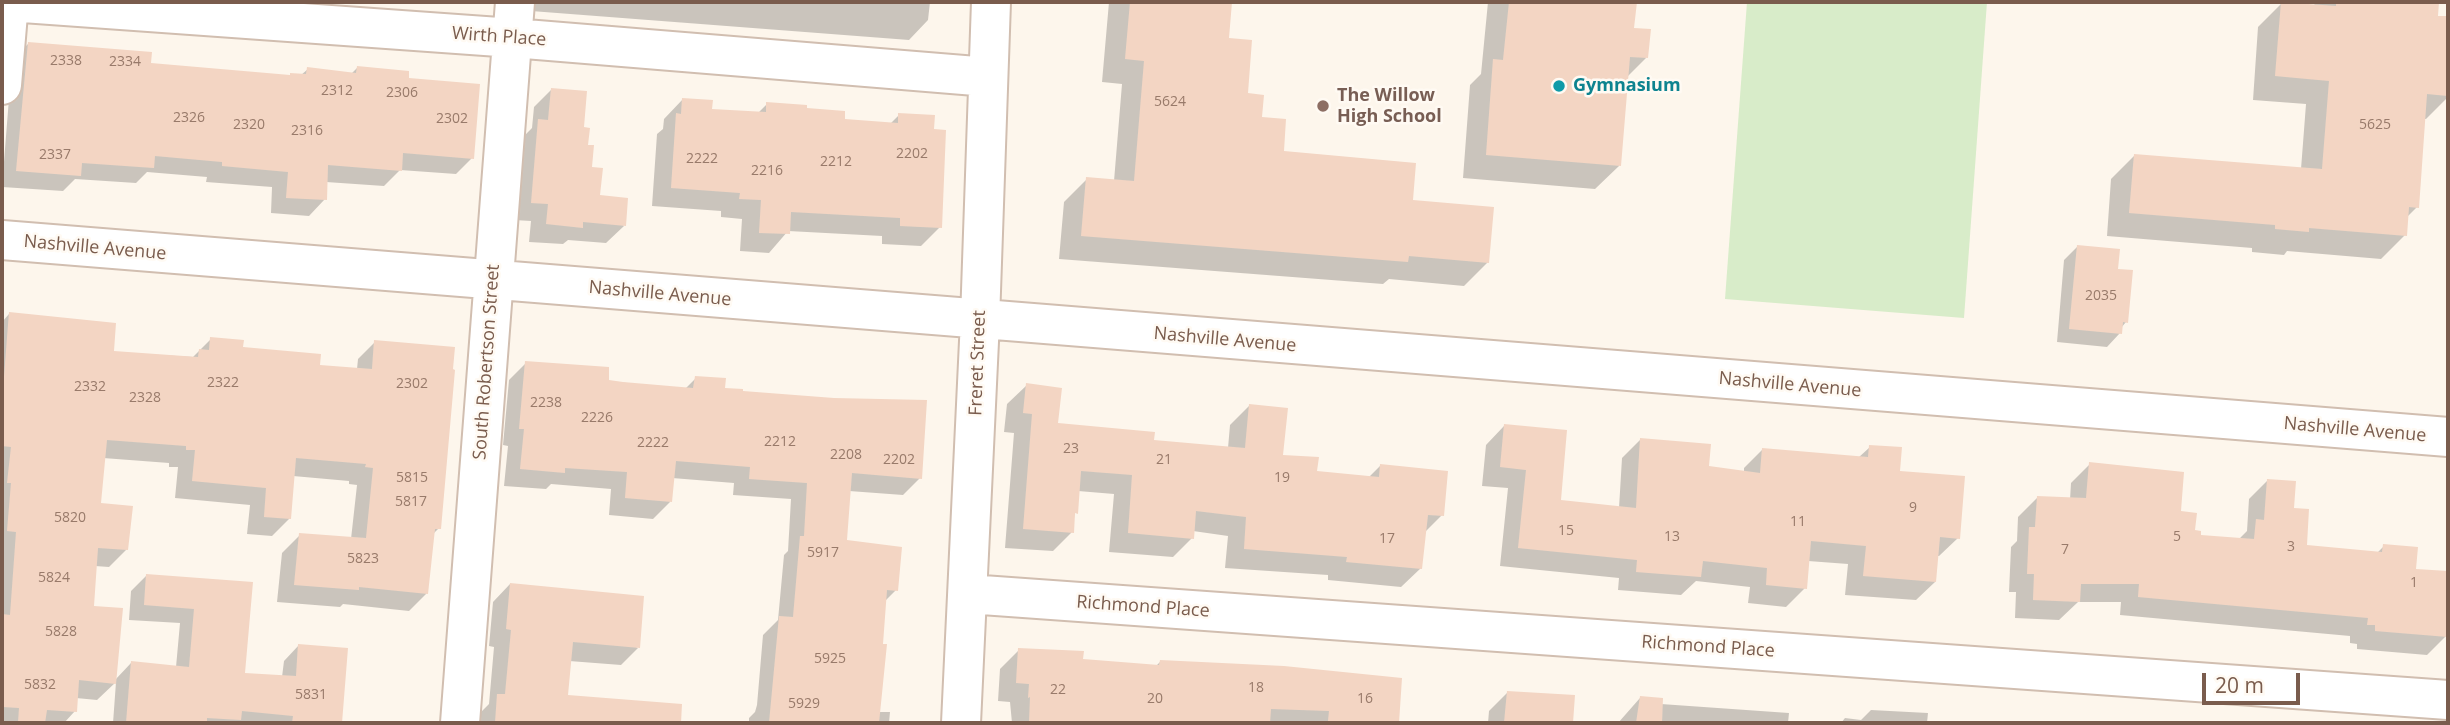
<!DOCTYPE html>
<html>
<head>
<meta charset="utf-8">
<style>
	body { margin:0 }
	#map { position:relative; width:2450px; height:725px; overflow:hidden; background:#fdf6ec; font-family:"Open Sans",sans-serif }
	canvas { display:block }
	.frame { position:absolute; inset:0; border:4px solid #7a5c4d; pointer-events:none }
	.scale { position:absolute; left:2202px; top:673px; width:98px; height:32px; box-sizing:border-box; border:4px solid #7a5c4d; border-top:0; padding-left:9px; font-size:21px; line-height:24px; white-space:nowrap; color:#7a5c4d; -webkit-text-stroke:5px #fffaf3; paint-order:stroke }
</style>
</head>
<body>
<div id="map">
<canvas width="2450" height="725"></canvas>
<div class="frame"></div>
<div class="scale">20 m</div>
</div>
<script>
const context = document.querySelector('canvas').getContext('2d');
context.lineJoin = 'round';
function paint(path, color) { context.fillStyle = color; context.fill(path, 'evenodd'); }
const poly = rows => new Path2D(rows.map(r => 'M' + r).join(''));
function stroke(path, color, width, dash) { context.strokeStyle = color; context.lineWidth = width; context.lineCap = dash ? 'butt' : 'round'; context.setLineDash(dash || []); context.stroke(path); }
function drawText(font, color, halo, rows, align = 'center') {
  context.font = font + ' "Open Sans",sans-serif'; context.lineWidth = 5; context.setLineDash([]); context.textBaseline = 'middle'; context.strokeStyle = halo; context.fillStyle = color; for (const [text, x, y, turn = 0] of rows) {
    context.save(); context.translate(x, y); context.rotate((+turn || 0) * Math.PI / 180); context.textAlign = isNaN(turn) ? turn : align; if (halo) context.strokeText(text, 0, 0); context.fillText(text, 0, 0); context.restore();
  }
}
paint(poly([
	[1747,2,1987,2,1964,318,1725,299]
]), '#d8ecc9');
paint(poly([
	[532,2,930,2,928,20,909,40,531,11],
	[1109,2,1230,2,1227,40,1246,95,1282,153,1411,201,1488,262,1464,286,1389,279,1383,284,1059,259,1064,202,1087,179,1114,181,1122,84,1102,82],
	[1488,2,1634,2,1632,29,1646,58,1626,78,1619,166,1595,189,1463,178,1470,85,1481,74],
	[2315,2,2437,2,2436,17,2448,18,2448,97,2426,119,2424,119,2417,207,2406,218,2405,235,2381,259,2287,251,2284,255,2252,252,2252,248,2107,236,2111,179,2135,155,2301,169,2306,104,2253,100,2258,27,2282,3,2314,6],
	[28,44,149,65,288,77,301,75,308,69,351,74,357,68,407,80,472,158,456,174,400,170,384,186,326,182,325,199,309,216,271,213,272,187,206,182,207,177,147,172,136,183,75,179,63,191,2,187,12,60],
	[551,90,582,129,598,197,624,226,606,243,568,240,563,244,529,242,531,221,514,220,521,139,532,128,534,107],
	[683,99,710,110,758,113,767,104,805,110,843,121,889,125,899,115,940,227,921,246,882,244,882,236,788,231,769,253,740,251,742,219,721,217,721,211,652,206,657,134,663,129,664,119],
	[2077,247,2117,270,2126,322,2121,328,2120,333,2107,347,2057,342,2064,260],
	[9,314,112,352,193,357,211,339,318,367,357,369,358,359,375,342,439,528,432,535,427,593,409,611,343,604,340,607,277,602,282,553,300,535,351,539,357,485,349,484,349,481,293,476,290,518,272,536,247,534,250,505,175,498,178,467,169,467,169,463,103,458,100,505,127,549,109,567,95,566,92,607,115,680,131,663,176,667,180,623,129,620,131,591,146,576,251,584,243,674,282,677,284,661,299,645,347,649,340,723,113,723,116,682,97,700,76,698,75,711,64,723,2,723,2,322],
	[526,363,607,381,685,389,696,378,920,478,903,495,849,491,845,542,896,590,884,602,879,712,890,712,889,723,749,723,749,718,755,712,757,705,763,635,778,620,784,555,788,551,791,499,733,495,734,483,672,478,670,502,653,519,609,515,611,489,551,484,546,489,504,486,508,446,503,445,509,380],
	[1027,385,1056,424,1152,442,1228,448,1230,425,1249,406,1281,457,1315,473,1368,478,1380,466,1442,515,1424,533,1421,568,1401,587,1328,580,1328,575,1225,568,1228,536,1193,531,1192,538,1173,557,1109,552,1114,494,1078,491,1072,532,1053,551,1005,548,1014,433,1004,432,1007,404],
	[1504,426,1559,501,1619,508,1622,458,1640,440,1707,468,1744,473,1744,468,1763,449,1858,458,1870,447,1898,473,1958,538,1939,556,1937,556,1935,582,1916,600,1845,595,1848,564,1808,561,1805,588,1786,607,1748,603,1750,587,1696,581,1681,595,1618,590,1619,578,1500,566,1508,488,1482,486,1486,445],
	[2090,464,2179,513,2199,537,2238,540,2247,531,2249,499,2268,480,2292,509,2305,547,2377,553,2384,546,2414,570,2448,573,2446,636,2427,655,2357,649,2357,644,2350,643,2350,636,2120,615,2121,602,2078,602,2059,620,2015,618,2016,592,2009,592,2011,547,2017,541,2018,517,2037,498,2070,500,2071,483],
	[510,584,638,648,621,665,569,661,566,696,653,704,651,723,479,723,480,713,489,704,494,647,489,646,493,602],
	[1019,650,1081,661,1156,666,1160,662,1400,680,1397,723,1012,723,1010,702,998,701,1000,669],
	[1508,692,1573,697,1571,723,1488,723,1489,711],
	[1640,698,1661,704,1789,713,1788,723,1618,723],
	[1871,710,1928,713,1927,723,1841,723,1845,718,1861,720]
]), '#0003');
paint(poly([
	[1130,2,1232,2,1229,38,1252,40,1248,93,1264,95,1262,117,1286,119,1284,151,1416,163,1413,200,1494,207,1489,263,1409,256,1408,262,1081,236,1086,177,1134,181,1144,61,1125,59],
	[1509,2,1637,2,1634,28,1651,29,1648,58,1630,57,1621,166,1486,155,1493,59,1503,60],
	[2281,2,2336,6,2336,2,2439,2,2438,16,2448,16,2448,96,2427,94,2419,208,2409,207,2407,236,2309,228,2309,232,2275,229,2275,225,2129,213,2134,154,2322,169,2329,81,2275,76],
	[28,42,152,52,151,63,290,75,290,73,306,74,307,67,356,73,357,66,409,71,409,78,480,84,474,159,403,153,402,171,328,165,327,200,286,198,288,172,222,166,222,162,155,156,154,168,82,163,81,176,16,171],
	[551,88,587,91,584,127,590,128,588,145,594,145,592,167,603,168,600,195,628,198,626,226,583,222,583,228,546,224,548,204,531,203,538,119,548,120],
	[682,98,713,100,712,109,766,112,766,102,807,105,807,108,845,111,845,119,898,123,898,113,935,115,934,129,946,130,942,228,900,226,900,218,791,212,790,234,759,233,761,200,739,199,740,193,671,188,676,113,681,114],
	[2077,245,2120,249,2118,269,2133,270,2128,323,2123,322,2122,334,2069,329],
	[9,312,116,323,114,351,198,357,199,349,209,350,210,337,244,340,243,347,321,354,320,365,372,369,374,340,455,347,453,369,455,370,441,529,435,529,428,594,359,587,359,590,294,585,299,533,366,538,373,468,365,467,366,464,296,458,291,519,264,517,266,488,192,481,195,450,186,450,186,446,107,440,101,503,133,506,128,550,98,548,94,606,123,608,116,684,79,680,77,712,47,710,45,723,18,723,19,708,3,707,2,701,2,614,10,615,16,532,7,531,11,483,7,483,11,447,2,446,2,403],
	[525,361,609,367,609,380,623,382,693,388,695,376,726,378,725,388,743,389,743,391,834,398,927,400,922,479,852,473,847,540,902,547,898,591,887,590,883,644,887,644,879,723,769,723,779,616,793,617,800,536,804,536,807,483,749,479,750,467,676,461,672,502,625,498,627,472,565,468,565,473,520,469,524,429,519,429],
	[1026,383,1062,388,1058,423,1155,432,1154,440,1245,448,1249,404,1288,408,1283,455,1319,457,1317,471,1379,477,1380,464,1448,471,1444,516,1428,515,1422,569,1346,562,1347,557,1244,549,1246,517,1196,511,1194,539,1128,533,1132,475,1081,471,1078,514,1075,513,1074,533,1023,529,1032,414,1023,413],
	[1504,424,1567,430,1561,500,1636,508,1640,438,1711,444,1709,466,1760,473,1762,448,1868,457,1869,445,1902,447,1900,471,1965,476,1960,539,1940,537,1936,582,1863,576,1866,546,1811,541,1807,589,1766,585,1767,568,1703,561,1701,577,1636,572,1637,560,1518,548,1526,470,1500,467],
	[2089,462,2184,472,2181,511,2197,513,2195,530,2201,531,2201,535,2254,539,2256,519,2264,520,2267,479,2296,481,2294,508,2309,509,2307,545,2382,552,2383,544,2418,547,2416,569,2448,571,2448,637,2375,631,2375,625,2367,625,2368,618,2138,597,2139,584,2081,584,2080,602,2033,600,2034,574,2027,574,2029,527,2035,527,2037,496,2086,498],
	[146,574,253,582,245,673,296,676,298,644,348,648,342,723,292,723,293,716,242,711,241,720,207,718,207,723,126,723,131,661,189,667,194,609,144,605],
	[510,583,644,596,640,648,573,642,568,695,682,704,681,723,495,723,497,694,505,694,511,630,506,629],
	[1018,648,1084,651,1083,659,1159,665,1160,660,1284,666,1402,678,1399,723,1333,723,1333,721,1328,721,1329,711,1271,709,1270,723,1029,723,1030,697,1028,698,1029,684,1016,683],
	[1507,691,1575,695,1573,723,1504,723],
	[1640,696,1663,698,1662,723,1636,723]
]), '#f3d5c3');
const minor = poly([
	[9,2,513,38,988,77],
	[2,85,9,2],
	[2,240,2448,437],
	[968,594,2448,700],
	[460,723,515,2],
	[961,723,980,320,991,2]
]);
stroke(minor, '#d1beb0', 42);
stroke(minor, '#fff', 38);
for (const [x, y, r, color] of [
	[1559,86,7,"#0f9aa8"],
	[1323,106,7,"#8d6e63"]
]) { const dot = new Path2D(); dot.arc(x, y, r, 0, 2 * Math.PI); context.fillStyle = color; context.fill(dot); stroke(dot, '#fffaf3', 2.5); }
drawText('14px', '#987a6a', null, [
	["2338",66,61],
	["2334",125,62],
	["2312",337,91],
	["2306",402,93],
	["5624",1170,102],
	["2326",189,118],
	["2302",452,119],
	["2320",249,125],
	["5625",2375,125],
	["2316",307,131],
	["2202",912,154],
	["2337",55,155],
	["2222",702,159],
	["2212",836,162],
	["2216",767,171],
	["2035",2101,296],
	["2322",223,383],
	["2302",412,384],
	["2332",90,387],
	["2328",145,398],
	["2238",546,403],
	["2226",597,418],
	["2212",780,442],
	["2222",653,443],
	["23",1071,449],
	["2208",846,455],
	["2202",899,460],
	["21",1164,460],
	["5815",412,478],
	["19",1282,478],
	["5817",411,502],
	["9",1913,508],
	["5820",70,518],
	["11",1798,522],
	["15",1566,531],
	["13",1672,537],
	["5",2177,537],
	["17",1387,539],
	["3",2291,547],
	["7",2065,550],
	["5917",823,553],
	["5823",363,559],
	["5824",54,578],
	["1",2414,583],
	["5828",61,632],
	["5925",830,659],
	["5832",40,685],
	["18",1256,688],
	["22",1058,690],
	["5831",311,695],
	["20",1155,699],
	["16",1365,699],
	["5929",804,704]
]);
drawText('18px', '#7a5c4d', '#fffaf3', [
	["Wirth Place",499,37,4],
	["Nashville Avenue",95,248,5],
	["Nashville Avenue",660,294,5],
	["Nashville Avenue",1225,340,5],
	["South Robertson Street",487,362,-86],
	["Freret Street",978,363,-88],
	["Nashville Avenue",1790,385,5],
	["Nashville Avenue",2355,430,5],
	["Richmond Place",1143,607,4],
	["Richmond Place",1708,647,4]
]);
drawText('bold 18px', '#0d838f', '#fffaf3', [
	["Gymnasium",1573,86]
], 'left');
drawText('bold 18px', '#785e54', '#fffaf3', [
	["The Willow",1337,96],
	["High School",1337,117]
], 'left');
</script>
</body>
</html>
